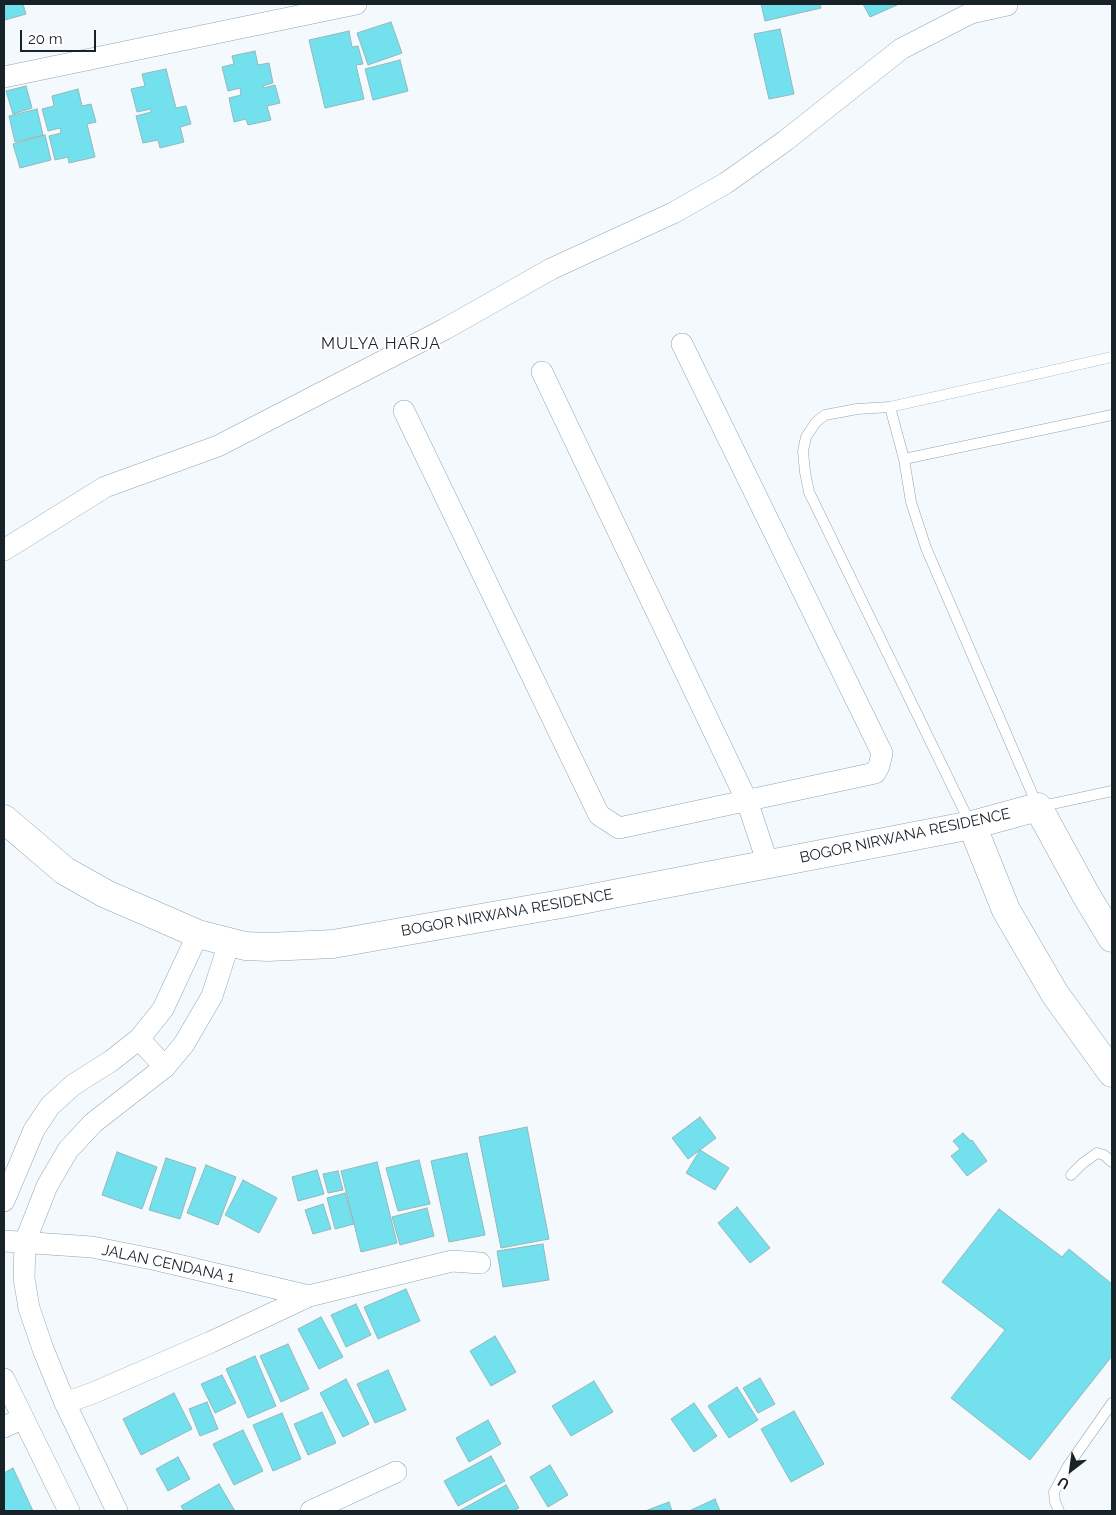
<!DOCTYPE html>
<html>
<head>
<meta charset="utf-8">
<style>
	body { margin:0 }
	#map { position:relative; width:1116px; height:1515px; overflow:hidden; background:#f4f9fd; font-family:Raleway,sans-serif }
	canvas { display:block }
	.frame { position:absolute; inset:0; border:5px solid #182229; pointer-events:none }
	.north { position:absolute; left:1046px; top:1445px; width:50px; height:50px; -webkit-text-stroke:4px #fff; paint-order:stroke; rotate:210deg; font-size:14px; font-weight:700; line-height:20px; text-align:center; color:#182229 }
	.north::after { content:''; display:block; margin:auto; width:18px; height:22px; background:#182229; clip-path:polygon(50% 0,100% 100%,50% 72%,0 100%) }
	.scale { position:absolute; left:20px; top:30px; width:76px; height:22px; box-sizing:border-box; border:2px solid #182229; border-top:0; padding-left:6px; font-size:15px; line-height:18px; white-space:nowrap; color:#182229; -webkit-text-stroke:4px #fff; paint-order:stroke }
</style>
</head>
<body>
<div id="map">
<canvas width="1116" height="1515"></canvas>
<div class="frame"></div>
<div class="north">U</div>
<div class="scale">20 m</div>
</div>
<script>
const context = document.querySelector('canvas').getContext('2d');
context.lineJoin = 'round';
function paint(path, color) { context.fillStyle = color; context.fill(path, 'evenodd'); }
const poly = rows => new Path2D(rows.map(r => 'M' + r).join(''));
function stroke(path, color, width, dash) { context.strokeStyle = color; context.lineWidth = width; context.lineCap = dash ? 'butt' : 'round'; context.setLineDash(dash || []); context.stroke(path); }
function drawText(font, color, halo, rows, align = 'center') {
  context.font = font + ' Raleway,sans-serif'; context.lineWidth = 4; context.setLineDash([]); context.textBaseline = 'middle'; context.strokeStyle = halo; context.fillStyle = color; for (const [text, x, y, turn = 0] of rows) {
    context.save(); context.translate(x, y); context.rotate((+turn || 0) * Math.PI / 180); context.textAlign = isNaN(turn) ? turn : align; if (halo) context.strokeText(text, 0, 0); context.fillText(text, 0, 0); context.restore();
  }
}
const building = poly([
	[4,4,23,4,26,14,5,20,4,4],
	[761,4,820,4,821,8,765,21,761,4],
	[863,4,897,4,897,5,870,17,863,4],
	[391,22,402,53,368,65,357,33,391,22],
	[780,29,794,94,769,99,754,34,780,29],
	[349,31,352,47,358,46,363,64,356,65,364,99,325,108,309,40,349,31],
	[255,51,258,65,269,63,273,83,263,86,264,88,275,85,280,103,267,106,271,120,248,125,246,119,234,122,229,98,241,95,240,88,228,91,222,67,234,64,232,56,255,51],
	[400,60,408,91,373,100,365,69,400,60],
	[166,69,176,108,186,106,191,124,180,127,184,142,160,148,158,140,143,143,136,116,151,112,151,109,137,112,131,89,145,86,142,74,166,69],
	[26,86,32,108,13,114,6,91,26,86],
	[78,89,82,106,91,104,96,122,87,124,95,157,69,163,68,157,55,160,49,136,61,133,60,128,48,131,42,109,54,106,52,96,78,89],
	[37,109,43,135,15,142,9,116,37,109],
	[45,135,51,160,20,168,13,144,45,135],
	[700,1117,716,1138,688,1159,672,1138,700,1117],
	[527,1127,549,1239,501,1248,479,1137,527,1127],
	[963,1133,971,1141,972,1140,987,1161,967,1176,951,1156,960,1149,953,1141,963,1133],
	[700,1150,729,1168,715,1190,686,1173,700,1150],
	[117,1152,157,1167,142,1209,102,1195,117,1152],
	[467,1153,485,1235,449,1242,431,1161,467,1153],
	[166,1158,196,1168,180,1219,149,1210,166,1158],
	[419,1160,430,1204,398,1211,386,1168,419,1160],
	[377,1162,397,1243,361,1252,341,1171,377,1162],
	[206,1165,236,1177,218,1225,187,1213,206,1165],
	[317,1170,324,1194,298,1201,292,1177,317,1170],
	[338,1171,343,1190,328,1193,323,1174,338,1171],
	[243,1180,277,1198,259,1233,225,1215,243,1180],
	[345,1193,354,1224,335,1229,327,1198,345,1193],
	[323,1204,331,1229,313,1234,305,1210,323,1204],
	[737,1207,770,1248,750,1263,718,1223,737,1207],
	[427,1208,434,1236,400,1245,392,1217,427,1208],
	[999,1209,1062,1257,1069,1249,1112,1284,1112,1356,1030,1460,951,1398,1005,1330,942,1282,999,1209],
	[543,1244,549,1280,503,1287,497,1251,543,1244],
	[406,1289,420,1321,378,1339,364,1307,406,1289],
	[356,1304,371,1335,346,1347,331,1315,356,1304],
	[321,1317,343,1357,319,1369,298,1329,321,1317],
	[495,1336,516,1372,491,1386,470,1351,495,1336],
	[288,1344,309,1389,281,1402,260,1356,288,1344],
	[255,1356,276,1406,248,1418,226,1369,255,1356],
	[388,1370,406,1410,375,1423,357,1384,388,1370],
	[222,1375,236,1403,215,1413,201,1384,222,1375],
	[760,1378,775,1404,758,1413,743,1388,760,1378],
	[346,1379,369,1424,343,1437,320,1393,346,1379],
	[594,1381,613,1412,571,1436,552,1406,594,1381],
	[737,1387,758,1420,729,1438,708,1406,737,1387],
	[174,1393,192,1429,141,1455,123,1419,174,1393],
	[207,1402,218,1429,200,1436,189,1409,207,1402],
	[694,1403,717,1436,694,1452,671,1419,694,1403],
	[794,1411,824,1464,791,1482,761,1429,794,1411],
	[322,1412,336,1443,308,1455,294,1424,322,1412],
	[282,1413,301,1459,273,1471,253,1425,282,1413],
	[488,1420,501,1444,469,1462,456,1438,488,1420],
	[243,1430,263,1471,234,1485,213,1444,243,1430],
	[491,1456,505,1481,458,1506,444,1481,491,1456],
	[178,1457,190,1479,168,1491,156,1469,178,1457],
	[550,1465,568,1495,548,1507,530,1477,550,1465],
	[13,1468,33,1511,4,1511,4,1473,13,1468],
	[219,1484,235,1511,184,1511,181,1506,219,1484],
	[506,1485,519,1508,513,1511,459,1511,506,1485],
	[715,1499,720,1511,689,1511,715,1499],
	[669,1502,672,1511,645,1511,669,1502]
]);
paint(building, '#73e1ed');
stroke(building, '#94b7bb', 1);
const lane = poly([
	[1112,357,890,407,904,459,911,502,926,548,1038,807,1112,791],
	[890,407,857,409,825,415,816,422,806,437,803,451,805,472,809,492,971,825],
	[904,459,1112,415],
	[1071,1175,1083,1163,1097,1153,1104,1155,1112,1162],
	[1059,1511,1055,1502,1054,1492,1068,1466,1112,1403]
]);
const street = poly([
	[4,77,356,4],
	[542,372,747,801,768,864],
	[404,411,599,815,619,828,875,773,879,766,882,753,682,344],
	[4,550,105,487,218,446,445,329,551,269,673,213,726,183,785,141,901,49,971,13,1007,5,1006,4],
	[139,1039,165,1067],
	[4,1201,34,1130,50,1106,73,1085,111,1061,139,1039,163,1009,198,934],
	[4,1241,92,1247,157,1260,309,1296],
	[4,1379,69,1511],
	[65,1403,93,1393,211,1342,309,1296,452,1261,480,1263],
	[4,1427,23,1418],
	[117,1511,65,1403,43,1349,29,1308,24,1278,25,1242,47,1186,68,1150,93,1123,165,1067,184,1044,212,996,229,943],
	[311,1511,396,1472]
]);
const secondary = poly([
	[4,819,65,871,106,894,198,934,245,946,268,947,333,944,561,904,972,825,1038,807,1086,895,1112,938],
	[972,825,1006,910,1055,994,1112,1073]
]);
stroke(lane, '#8da7b8', 11);
stroke(street, '#8da7b8', 22);
stroke(secondary, '#8da7b8', 29);
stroke(lane, '#fff', 10);
stroke(street, '#fff', 21);
stroke(secondary, '#fff', 28);
drawText('15px', '#182229', '#fff', [
	["BOGOR NIRWANA RESIDENCE",905,836,-12],
	["BOGOR NIRWANA RESIDENCE",507,913,-10],
	["JALAN CENDANA 1",168,1264,12]
]);
context.letterSpacing = '1px';
drawText('16px', '#182229', '#fff', [
	["MULYA HARJA",381,344]
]);
context.letterSpacing = '0px';
</script>
</body>
</html>
